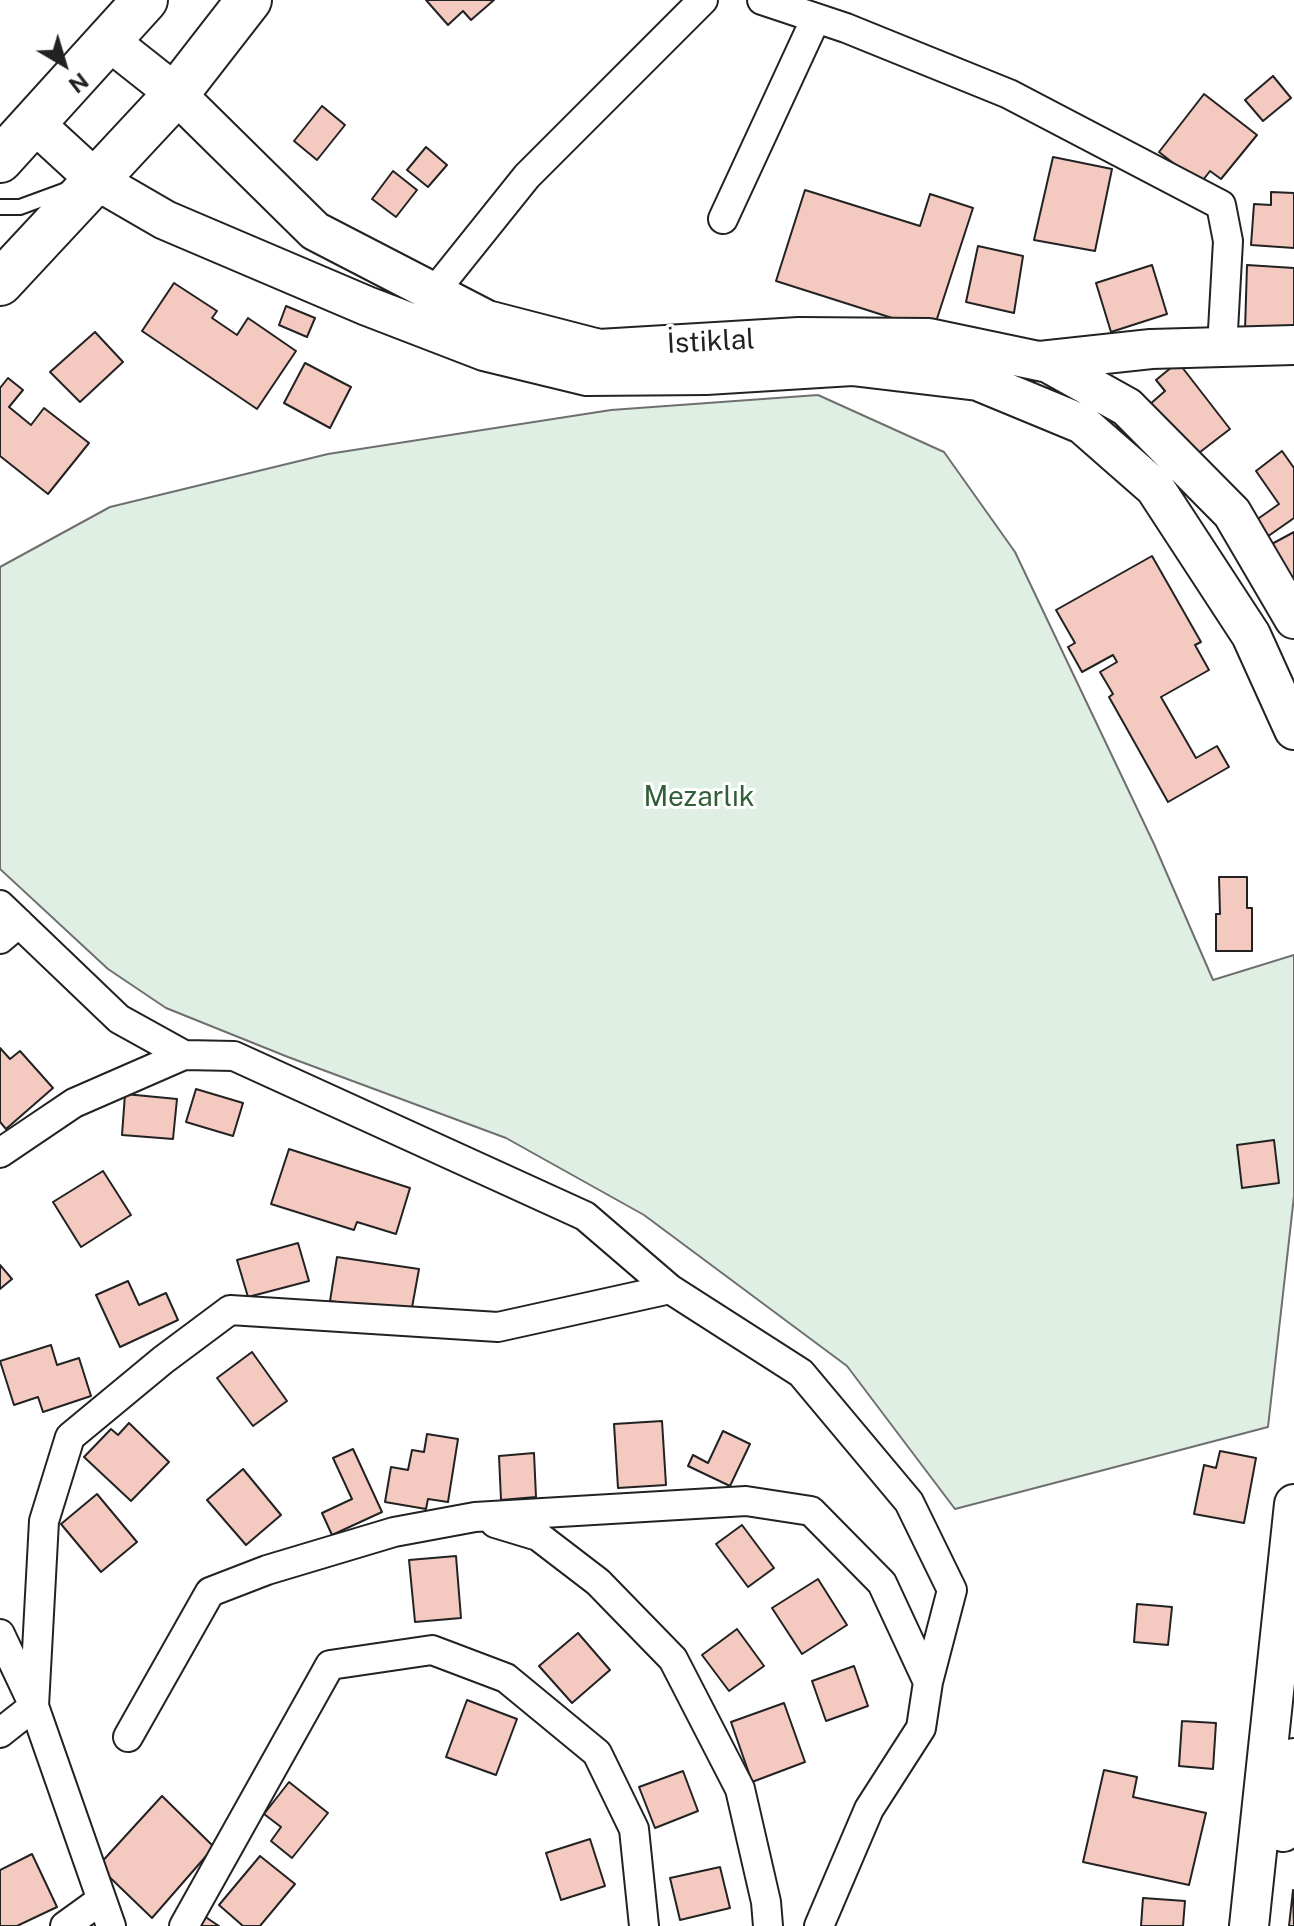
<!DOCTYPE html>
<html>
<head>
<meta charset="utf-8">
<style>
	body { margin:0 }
	#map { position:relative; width:1294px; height:1926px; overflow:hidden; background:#fff; font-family:"Public Sans",sans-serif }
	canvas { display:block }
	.north { position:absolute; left:24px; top:24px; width:80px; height:80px; -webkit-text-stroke:6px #fff; paint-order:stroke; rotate:142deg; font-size:22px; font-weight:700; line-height:32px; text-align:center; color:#222 }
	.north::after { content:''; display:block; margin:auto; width:28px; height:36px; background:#222; clip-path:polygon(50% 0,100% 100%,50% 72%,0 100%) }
</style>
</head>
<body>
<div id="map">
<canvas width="1294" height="1926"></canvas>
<div class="north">N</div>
</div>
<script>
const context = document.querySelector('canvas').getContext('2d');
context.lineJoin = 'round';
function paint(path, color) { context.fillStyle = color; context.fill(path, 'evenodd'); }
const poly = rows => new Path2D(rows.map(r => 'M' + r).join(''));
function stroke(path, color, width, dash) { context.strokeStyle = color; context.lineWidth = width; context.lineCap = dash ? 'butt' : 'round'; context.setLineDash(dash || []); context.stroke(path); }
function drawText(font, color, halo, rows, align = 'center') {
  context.font = font + ' "Public Sans",sans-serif'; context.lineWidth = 6; context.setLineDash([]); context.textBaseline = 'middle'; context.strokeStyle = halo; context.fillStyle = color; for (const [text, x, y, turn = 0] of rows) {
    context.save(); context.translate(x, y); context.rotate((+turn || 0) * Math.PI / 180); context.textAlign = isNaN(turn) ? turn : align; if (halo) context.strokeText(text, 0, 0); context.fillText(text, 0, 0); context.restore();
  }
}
const green = poly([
	[818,395,944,452,1015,552,1154,844,1213,980,1294,955,1294,1196,1268,1427,955,1509,847,1366,644,1215,506,1138,288,1057,166,1008,108,969,0,869,0,567,110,507,328,454,611,410,818,395]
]);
paint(green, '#e0efe3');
stroke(green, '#6f6f6f', 2);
const building = poly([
	[426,0,494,0,471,20,463,11,448,25,426,0],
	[1273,76,1291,98,1263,121,1245,100,1273,76],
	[1204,94,1257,135,1221,179,1210,171,1200,184,1159,152,1204,94],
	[322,106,345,125,317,160,294,141,322,106],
	[426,147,447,165,428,187,407,170,426,147],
	[1053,157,1112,169,1095,251,1034,240,1053,157],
	[393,171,417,190,396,217,372,199,393,171],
	[805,190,920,226,930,194,973,208,933,331,776,281,805,190],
	[1271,192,1294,193,1294,248,1251,245,1254,204,1271,205,1271,192],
	[978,246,1023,256,1014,313,966,302,978,246],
	[1152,265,1167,314,1111,332,1096,283,1152,265],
	[1247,265,1294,268,1294,328,1245,330,1247,265],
	[174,283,217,311,212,318,237,335,248,318,296,351,257,409,142,331,174,283],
	[286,306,315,318,307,337,279,325,286,306],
	[95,332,123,362,80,402,50,372,95,332],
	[1178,362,1230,429,1191,459,1149,405,1165,391,1156,380,1178,362],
	[305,363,351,387,330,428,284,403,305,363],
	[8,378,23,390,9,407,31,425,44,408,89,443,48,494,0,456,0,388,8,378],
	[1282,451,1294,468,1294,518,1264,539,1252,523,1279,504,1256,471,1282,451],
	[1294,532,1294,592,1268,546,1294,532],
	[1152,556,1201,642,1195,645,1209,670,1161,697,1196,758,1217,746,1229,767,1168,802,1109,697,1113,694,1100,672,1117,662,1113,655,1082,672,1068,647,1075,643,1056,610,1152,556],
	[1219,877,1247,877,1247,908,1252,908,1252,951,1216,951,1216,914,1220,914,1219,877],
	[0,1048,10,1059,20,1051,53,1088,6,1129,0,1122,0,1048],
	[196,1089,243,1103,233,1136,186,1122,196,1089],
	[125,1094,177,1099,173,1139,122,1135,125,1094],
	[1274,1140,1279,1183,1242,1188,1237,1145,1274,1140],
	[289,1149,410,1188,396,1234,357,1222,354,1230,271,1204,289,1149],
	[103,1171,131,1215,81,1247,53,1202,103,1171],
	[298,1243,309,1281,248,1297,237,1260,298,1243],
	[337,1257,419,1269,411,1313,330,1301,337,1257],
	[0,1265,12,1279,0,1289,0,1265],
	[128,1281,139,1305,166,1293,178,1320,120,1347,96,1295,128,1281],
	[51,1345,57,1365,79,1358,91,1396,43,1412,38,1397,14,1405,0,1361,51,1345],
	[252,1352,287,1401,253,1426,217,1378,252,1352],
	[662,1421,666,1485,618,1488,614,1424,662,1421],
	[129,1423,169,1462,131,1501,84,1457,111,1429,118,1435,129,1423],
	[723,1431,750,1444,730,1486,688,1466,693,1455,708,1463,723,1431],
	[427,1434,458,1439,448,1502,428,1499,426,1509,385,1502,391,1467,408,1470,412,1450,424,1452,427,1434],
	[353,1449,382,1512,332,1535,322,1513,352,1499,333,1458,353,1449],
	[1220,1451,1256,1458,1244,1523,1194,1514,1204,1465,1216,1468,1220,1451],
	[534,1453,536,1497,501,1500,499,1456,534,1453],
	[243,1469,281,1515,246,1545,207,1500,243,1469],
	[97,1494,137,1542,101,1572,61,1524,97,1494],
	[742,1525,774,1568,748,1587,716,1544,742,1525],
	[456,1556,461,1618,415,1622,409,1560,456,1556],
	[818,1579,847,1625,802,1654,772,1608,818,1579],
	[1137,1604,1172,1607,1168,1645,1134,1642,1137,1604],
	[737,1629,764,1666,729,1691,702,1655,737,1629],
	[578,1633,610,1670,572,1703,539,1666,578,1633],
	[854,1666,868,1706,826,1721,812,1681,854,1666],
	[467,1700,517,1719,496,1775,446,1757,467,1700],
	[784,1703,805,1762,752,1782,731,1722,784,1703],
	[1182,1721,1216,1723,1213,1769,1179,1766,1182,1721],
	[1104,1770,1137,1777,1133,1797,1206,1813,1189,1885,1083,1862,1104,1770],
	[683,1771,698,1811,655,1828,639,1787,683,1771],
	[289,1782,328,1813,292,1858,271,1841,281,1827,264,1814,289,1782],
	[162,1796,214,1847,152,1918,98,1866,162,1796],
	[590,1839,605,1886,561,1900,546,1853,590,1839],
	[32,1854,57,1907,17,1926,0,1926,0,1870,32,1854],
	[260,1856,295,1884,260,1926,243,1926,219,1905,260,1856],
	[720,1867,730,1908,680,1920,670,1878,720,1867],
	[1293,1890,1294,1926,1289,1926,1293,1890],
	[1143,1898,1185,1901,1183,1926,1141,1926,1143,1898],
	[204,1916,219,1926,198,1926,204,1916]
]);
paint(building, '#f3c9c0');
stroke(building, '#222', 2);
const lane = poly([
	[0,207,20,207,69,189]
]);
const street = poly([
	[762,0,846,28,1009,94,1221,205,1228,241,1222,348],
	[723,219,816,18],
	[434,292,527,176,703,0],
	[0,905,119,1019,184,1055,234,1056,585,1216,670,1289,801,1373,909,1502,952,1590,928,1682,921,1728,869,1809,819,1926],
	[0,939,19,923],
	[0,1153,74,1103,184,1055],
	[495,1523,538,1536,598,1582,673,1659,740,1789,766,1902,768,1926],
	[0,1634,34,1706,111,1926],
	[0,1733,34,1706,44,1521,70,1437,163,1360,230,1310,498,1327,670,1289],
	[128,1737,210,1592,267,1570,394,1532,475,1517,746,1501,811,1511,882,1583,928,1682],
	[65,1926,101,1900],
	[184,1926,330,1665,432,1650,506,1678,597,1753,634,1829,644,1926]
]);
const secondary = poly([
	[109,41,176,94,315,231,487,320,599,349,799,337,929,338,1048,363,1127,407,1232,513,1294,619],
	[34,123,96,180,165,220,367,306,484,351,587,376,706,375,852,366,978,381,1082,424,1155,488,1251,635,1294,730],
	[1040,361,1151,349,1294,345],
	[1283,1832,1294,1758],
	[1249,1926,1294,1504]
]);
const highway = poly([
	[0,160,145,0],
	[0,283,176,94,249,0]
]);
stroke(lane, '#222', 18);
stroke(street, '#222', 32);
stroke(secondary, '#222', 42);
stroke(highway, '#222', 48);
stroke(lane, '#fff', 14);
stroke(street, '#fff', 28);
stroke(secondary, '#fff', 38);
stroke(highway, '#fff', 44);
drawText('28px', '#222', '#fff', [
	["İstiklal",711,342,-3]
]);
drawText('28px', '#2f5e38', '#fff', [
	["Mezarlık",699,797]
]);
</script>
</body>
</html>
